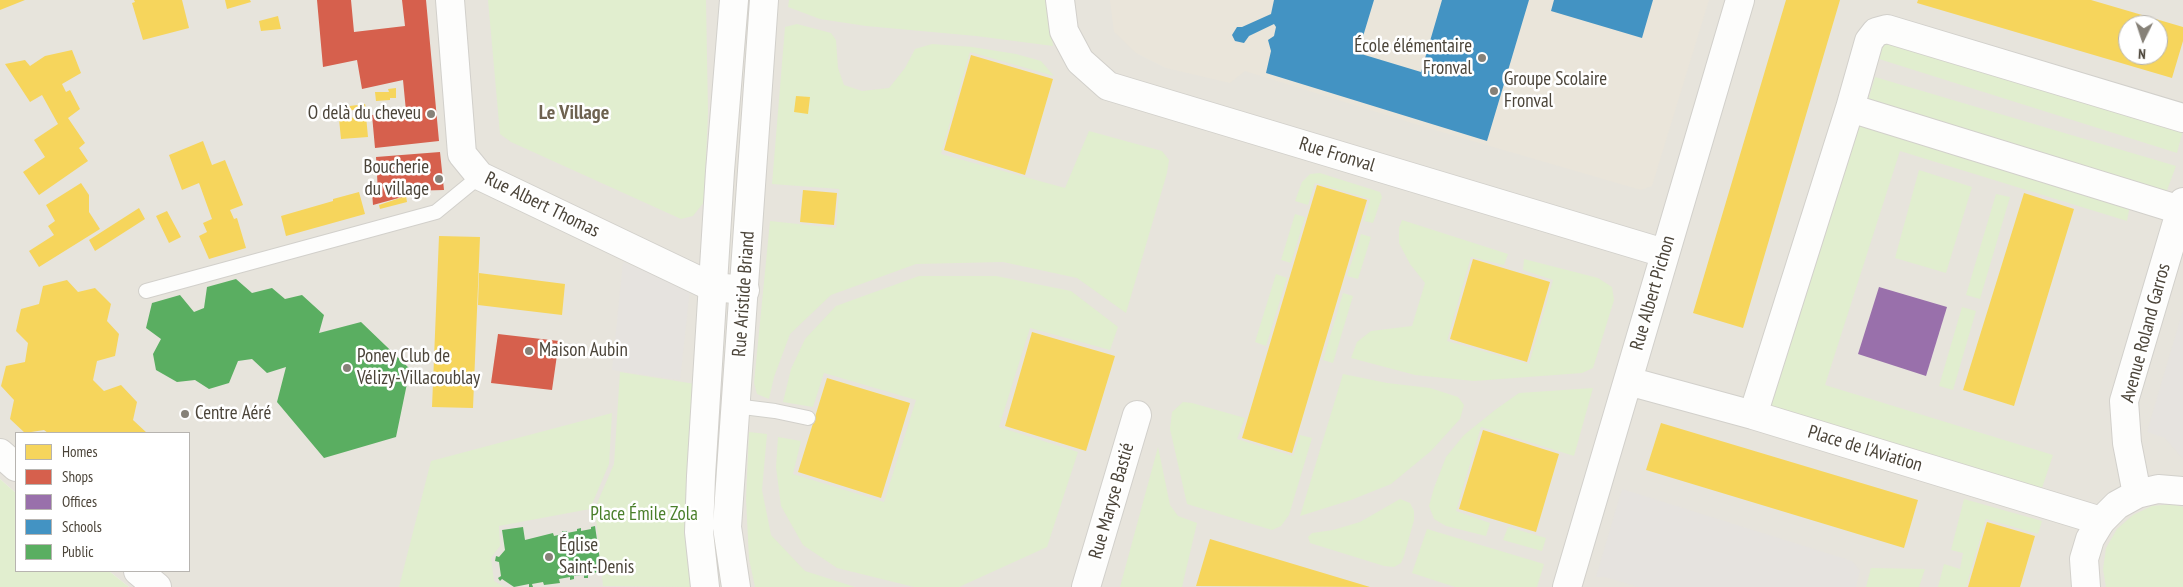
<!DOCTYPE html>
<html>
<head>
<meta charset="utf-8">
<style>
	body { margin:0 }
	#map { position:relative; width:2183px; height:587px; overflow:hidden; background:#f4f2ee; font-family:"PT Sans Narrow",sans-serif }
	canvas { display:block }
	.legend { position:absolute; left:15px; top:432px; width:175px; height:140px; box-sizing:border-box; background:#fff; border:1px solid #b7b4b0; margin:0; padding:6px 9px; list-style:none; font-size:15px; color:#4b4439 }
	.legend li { display:flex; align-items:center; gap:10px; height:25px }
	.legend b { width:25px; border:1px solid #b7b4b0 }
	.north { position:absolute; left:2118px; top:15px; width:50px; height:50px; box-sizing:border-box; background:#fff; border:1px solid #b7b4b0; border-radius:50%; rotate:184deg; font-size:14px; font-weight:700; line-height:20px; text-align:center; color:#4b4439 }
	.north::after { content:''; display:block; margin:auto; width:18px; height:22px; background:#868178; clip-path:polygon(50% 0,100% 100%,50% 72%,0 100%) }
</style>
</head>
<body>
<div id="map">
<canvas width="2183" height="587"></canvas>
<ul class="legend">
<li><b style="height:14px;background:#f6d55c"></b>Homes</li>
<li><b style="height:14px;background:#d6604d"></b>Shops</li>
<li><b style="height:14px;background:#9970ab"></b>Offices</li>
<li><b style="height:14px;background:#4393c3"></b>Schools</li>
<li><b style="height:14px;background:#5aae61"></b>Public</li>
</ul>
<div class="north">N</div>
</div>
<script>
const context = document.querySelector('canvas').getContext('2d');
context.lineJoin = 'round';
function paint(path, color) { context.fillStyle = color; context.fill(path, 'evenodd'); }
const poly = rows => new Path2D(rows.map(r => 'M' + r).join(''));
function stroke(path, color, width, dash) { context.strokeStyle = color; context.lineWidth = width; context.lineCap = dash ? 'butt' : 'round'; context.setLineDash(dash || []); context.stroke(path); }
function drawText(font, color, halo, rows, align = 'center') {
  context.font = font + ' "PT Sans Narrow",sans-serif'; context.lineWidth = 5; context.setLineDash([]); context.textBaseline = 'middle'; context.strokeStyle = halo; context.fillStyle = color; for (const [text, x, y, turn = 0] of rows) {
    context.save(); context.translate(x, y); context.rotate((+turn || 0) * Math.PI / 180); context.textAlign = isNaN(turn) ? turn : align; if (halo) context.strokeText(text, 0, 0); context.fillText(text, 0, 0); context.restore();
  }
}
paint(poly([
	[0,0,2183,0,2183,587,129,587,109,571,189,571,189,433,16,433,16,493,0,479],
	[2128,25,2158,25,2158,55,2128,55]
]), '#e7e4dc');
paint(poly([
	[1110,0,1709,0,1652,186,1641,190,1428,128,1245,71,1230,83,1166,68,1136,53,1114,32]
]), '#eae5da');
paint(poly([
	[488,0,706,0,708,113,704,202,693,216,681,219,511,142,500,134],
	[789,0,1048,0,1053,46,976,36,866,26,820,19,788,7],
	[797,24,831,33,836,40,838,68,844,85,862,91,889,88,905,68,915,49,932,44,972,47,1016,54,1041,61,1054,76,970,52,941,154,1065,188,1089,131,1162,151,1169,160,1167,173,1126,313,1077,278,1003,262,916,264,831,295,790,334,774,377,769,399,757,394,754,383,770,221,836,228,839,189,772,184,785,27],
	[1884,39,2183,130,2177,153,1879,59],
	[1875,77,2176,166,2166,193,1868,100],
	[1858,122,2130,205,2127,221,1900,151,1825,385,2053,455,2040,494,1769,411],
	[1919,170,1972,187,1946,273,1895,258],
	[1320,173,1380,192,1382,197,1373,223,1364,221,1370,199,1315,183,1308,205,1295,201,1302,182,1310,174],
	[1996,194,2010,197,1980,299,1966,295],
	[1295,214,1305,217,1291,263,1281,260],
	[1402,220,1508,254,1504,265,1471,257,1447,341,1529,364,1553,280,1523,270,1524,259,1598,278,1612,287,1614,300,1593,368,1582,373,1474,381,1415,375,1351,358,1357,342,1371,331,1412,326,1425,283,1410,264,1399,243,1399,228],
	[1361,234,1371,237,1358,279,1347,276],
	[1276,274,1287,278,1266,346,1255,342],
	[919,276,996,276,1071,291,1118,327,1110,350,1030,328,999,427,1078,452,1047,547,959,587,914,587,837,568,803,545,781,506,776,467,778,437,801,441,793,474,884,502,916,400,824,373,813,407,783,402,791,369,805,339,836,306],
	[1343,293,1353,296,1333,363,1323,360],
	[1962,307,1976,311,1953,390,1939,386],
	[620,372,695,384,692,587,603,586,595,508,614,464],
	[1343,374,1387,383,1430,388,1458,397,1464,405,1460,419,1431,451,1391,484,1351,500,1300,516],
	[1593,388,1574,456,1481,427,1456,511,1490,523,1486,536,1446,526,1434,519,1429,506,1434,488,1446,457,1464,435,1495,410,1519,393],
	[1183,402,1192,403,1245,418,1237,439,1293,456,1300,435,1312,438,1289,515,1281,526,1272,530,1187,504,1170,429,1172,412],
	[612,413,609,464,590,509,499,526,500,546,491,558,494,581,504,587,399,587,431,461],
	[749,432,767,434,762,490,771,535,805,571,855,587,755,587,749,559,746,499],
	[1158,447,1170,505,1178,516,1197,523,1182,587,1120,587],
	[0,479,16,493,16,571,109,571,129,587,0,587],
	[1400,499,1410,503,1414,511,1414,520,1404,556,1401,563,1394,567,1384,566,1310,543,1308,537,1312,533,1333,530,1360,522],
	[1964,499,2042,521,2038,534,1986,519,1966,587,1938,587,1944,564,1960,569,1963,553,1951,550],
	[2173,504,2183,507,2183,587,2106,587,2103,569,2106,548,2117,529,2133,515,2152,506],
	[1508,527,1546,538,1542,551,1503,540],
	[1427,529,1544,564,1537,587,1455,587,1412,573],
	[1871,568,1925,569,1919,587,1866,587]
]), '#e1eecf');
paint(poly([
	[623,262,690,289,680,380,612,370],
	[2183,310,2183,459,2165,438,2147,432],
	[1622,489,1852,561,1860,571,1856,587,1638,587,1605,577,1596,577]
]), '#e6e3df');
paint(poly([
	[0,0,25,0,0,10],
	[134,0,182,0,189,28,143,40,132,3,135,2],
	[225,0,250,0,251,2,227,9],
	[1786,0,1840,0,1743,328,1693,313],
	[1918,0,2091,0,2183,27,2183,41,2172,78,1917,3],
	[2128,25,2158,25,2158,55,2128,55],
	[278,16,281,29,261,31,259,21],
	[72,50,81,73,62,84,66,92,70,90,80,109,68,118,85,143,79,148,88,161,39,195,23,172,45,157,34,140,58,124,42,95,30,102,5,64,25,60,30,66,45,56],
	[971,55,1053,79,1025,175,944,150],
	[396,88,396,98,390,98,390,100,376,101,375,92,389,92,388,89],
	[796,96,810,97,808,114,794,112],
	[365,104,366,109,343,111,342,107],
	[366,116,368,137,341,139,339,119],
	[203,141,212,165,225,160,243,205,230,210,234,219,237,218,246,248,209,259,199,236,207,232,203,223,212,219,199,183,182,190,169,155],
	[81,183,89,195,89,212,100,229,39,267,29,251,54,235,48,226,55,221,46,205],
	[1317,185,1367,200,1292,453,1242,438],
	[803,190,837,193,834,225,800,222],
	[359,192,365,214,286,236,281,216,333,201,333,199],
	[2024,193,2074,209,2014,406,1963,390],
	[406,196,407,202,380,209,379,205],
	[139,208,145,219,95,251,89,240],
	[167,211,181,237,169,243,156,216],
	[439,236,480,237,473,408,432,407],
	[1473,259,1550,282,1527,362,1450,339],
	[479,273,565,284,562,315,478,305],
	[67,280,78,292,95,288,111,304,107,321,119,334,115,356,97,361,93,380,104,391,121,385,137,402,133,420,147,433,48,433,44,430,25,433,10,419,14,400,1,386,6,366,25,362,28,343,16,331,21,309,39,304,43,286],
	[1032,332,1115,356,1086,451,1005,426],
	[827,378,910,403,881,498,798,472],
	[1661,423,1918,500,1904,548,1646,470],
	[1483,430,1559,454,1536,532,1459,509],
	[1987,522,2035,536,2020,587,1968,587],
	[1210,539,1370,587,1196,586]
]), '#f6d55c');
paint(poly([
	[317,0,351,0,354,32,405,26,402,0,426,0,439,141,375,148,372,115,406,111,403,80,362,89,357,60,323,67],
	[440,152,444,190,407,191,406,196,373,205,372,192,378,192,376,157],
	[498,334,559,341,552,390,491,383]
]), '#d6604d');
paint(poly([
	[1879,287,1947,307,1926,376,1858,354]
]), '#9970ab');
paint(poly([
	[1274,0,1374,0,1358,53,1421,72,1442,0,1529,0,1487,141,1266,73,1271,51,1268,40,1274,36,1276,27,1274,24,1249,36,1244,43,1235,41,1232,35,1237,27,1242,27,1271,14],
	[1554,0,1653,0,1642,38,1551,11]
]), '#4393c3');
paint(poly([
	[236,279,252,293,272,288,285,299,302,295,324,315,319,333,361,322,410,369,396,437,324,458,277,402,286,367,267,373,252,359,238,361,229,383,209,389,195,380,177,382,156,370,153,354,161,339,146,328,152,303,180,295,194,312,204,308,207,287],
	[595,526,602,574,599,575,599,572,588,574,588,578,584,578,584,575,574,576,574,579,570,580,570,577,559,579,560,583,544,585,543,582,532,584,533,587,529,587,529,584,514,587,502,579,500,581,498,578,501,576,499,562,495,561,496,556,499,557,505,550,502,530,523,527,525,540,553,533,554,536,563,534,562,531,567,531,567,533,577,531,577,529,581,528,581,531,591,529,591,527]
]), '#5aae61');
const service = poly([
	[146,291,436,212,480,176],
	[735,406,775,411,808,418]
]);
const minor = poly([
	[450,0,462,154,480,176,706,284,713,287,745,290],
	[1060,0,1064,31,1080,61,1108,86,1664,253],
	[1850,108,2183,211],
	[1628,381,1753,415,2101,521],
	[1753,415,1850,108,1869,41,1876,32,1887,29,2183,118],
	[0,453,16,467],
	[138,571,157,587],
	[1086,587,1137,415],
	[1567,587,1740,0]
]);
const tertiary = poly([
	[2137,494,2127,443,2124,401,2183,202],
	[705,587,699,532,701,476,720,171,734,0],
	[736,587,727,527,764,0],
	[2086,587,2084,559,2090,539,2101,521,2117,505,2137,494,2158,489,2183,491]
]);
stroke(service, '#d2d0cb', 16);
stroke(minor, '#d2d0cb', 30);
stroke(tertiary, '#d2d0cb', 30);
stroke(service, '#fdfdfc', 14);
stroke(minor, '#fdfdfc', 28);
stroke(tertiary, '#fdfdfc', 28);
for (const [x, y, r, color] of [
	[1482,58,5,"#868178"],
	[1494,91,5,"#868178"],
	[431,114,5,"#868178"],
	[439,179,5,"#868178"],
	[529,351,5,"#868178"],
	[347,368,5,"#868178"],
	[185,414,5,"#868178"],
	[549,557,5,"#868178"]
]) { const dot = new Path2D(); dot.arc(x, y, r, 0, 2 * Math.PI); context.fillStyle = color; context.fill(dot); stroke(dot, '#fff', 2); }
drawText('19px', '#4b4439', '#fff', [
	["École élémentaire",1472,47,"right"],
	["Fronval",1472,69,"right"],
	["Groupe Scolaire",1504,80],
	["Fronval",1504,102],
	["O delà du cheveu",421,114,"right"],
	["Boucherie",429,168,"right"],
	["du village",429,190,"right"],
	["Maison Aubin",539,351],
	["Poney Club de",357,357],
	["Vélizy-Villacoublay",357,379],
	["Centre Aéré",195,414],
	["Église",559,546],
	["Saint-Denis",559,568]
], 'left');
drawText('19px', '#4b4439', '#fff', [
	["Rue Fronval",1337,155,17],
	["Rue Albert Thomas",542,205,26],
	["Rue Albert Pichon",1653,293,-74],
	["Rue Aristide Briand",744,294,-86],
	["Avenue Roland Garros",2146,333,-75],
	["Place de l'Aviation",1865,449,17],
	["Rue Maryse Bastié",1112,501,-74]
]);
drawText('19px', '#4a7f2a', '#fff', [
	["Place Émile Zola",644,515]
]);
drawText('bold 20px', '#6e6250', '#fff', [
	["Le Village",574,113]
]);
</script>
</body>
</html>
